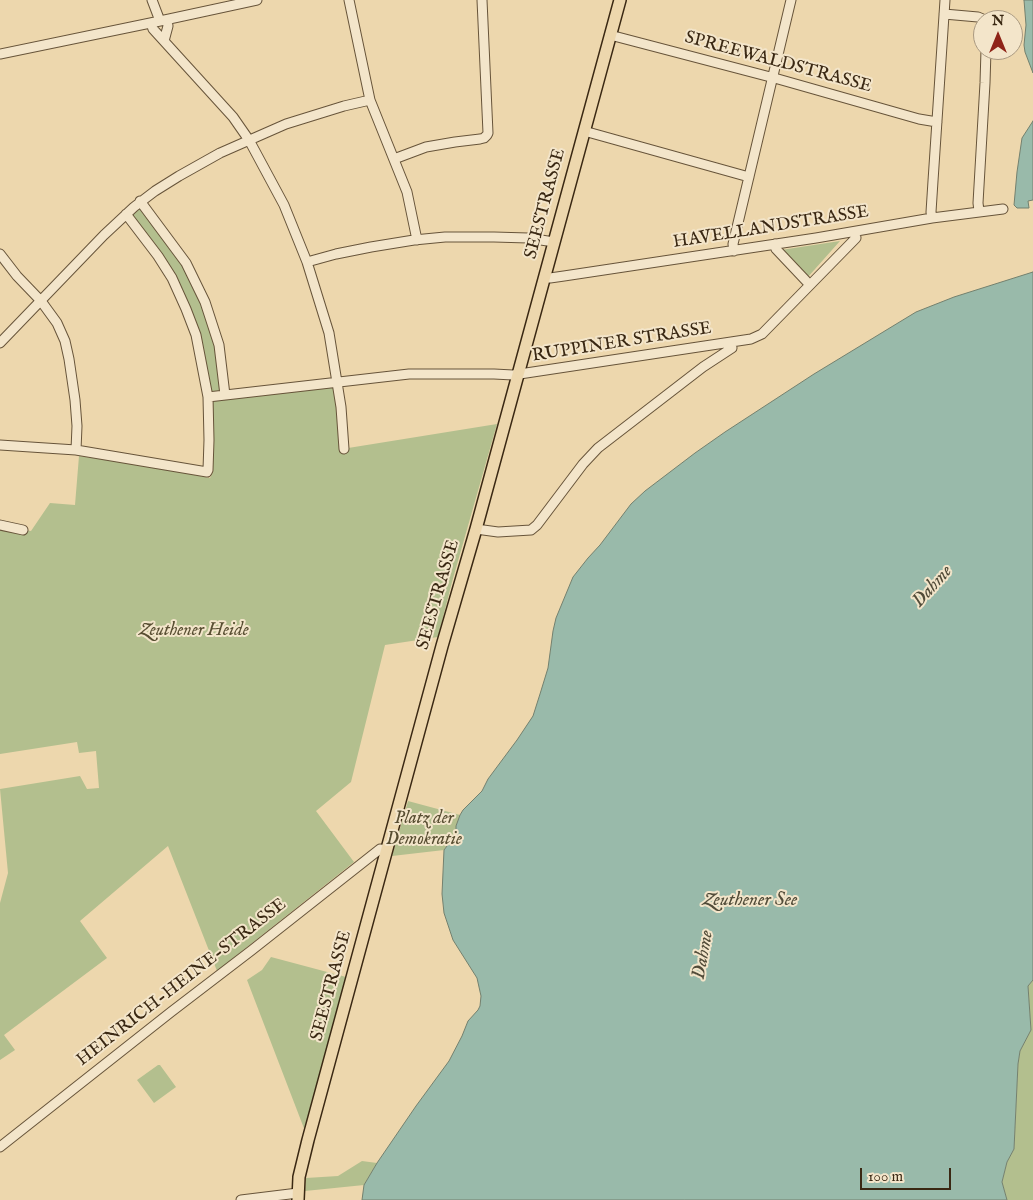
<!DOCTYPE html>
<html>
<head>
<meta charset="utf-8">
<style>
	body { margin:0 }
	#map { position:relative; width:1033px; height:1200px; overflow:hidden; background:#edd7ad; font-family:"IM FELL English",serif }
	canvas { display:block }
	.north { position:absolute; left:973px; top:10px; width:50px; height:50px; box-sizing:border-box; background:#f3e5ca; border:1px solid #a99981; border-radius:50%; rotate:0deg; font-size:14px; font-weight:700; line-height:20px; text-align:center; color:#3a2813 }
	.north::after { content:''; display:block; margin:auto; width:18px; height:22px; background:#8f2418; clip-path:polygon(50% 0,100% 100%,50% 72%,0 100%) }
	.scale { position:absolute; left:860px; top:1168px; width:91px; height:22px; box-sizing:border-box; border:2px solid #3a2813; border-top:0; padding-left:6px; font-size:15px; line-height:18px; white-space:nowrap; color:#3a2813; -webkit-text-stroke:4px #f3e5ca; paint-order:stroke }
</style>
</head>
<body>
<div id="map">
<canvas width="1033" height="1200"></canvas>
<div class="north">N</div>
<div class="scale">100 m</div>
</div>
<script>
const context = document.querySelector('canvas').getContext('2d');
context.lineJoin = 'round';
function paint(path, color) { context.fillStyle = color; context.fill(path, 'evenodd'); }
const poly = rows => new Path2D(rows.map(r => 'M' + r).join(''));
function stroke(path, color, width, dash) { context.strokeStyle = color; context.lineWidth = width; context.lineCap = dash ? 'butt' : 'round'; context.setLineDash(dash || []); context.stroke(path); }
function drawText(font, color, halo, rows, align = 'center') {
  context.font = font + ' "IM FELL English",serif'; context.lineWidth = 4; context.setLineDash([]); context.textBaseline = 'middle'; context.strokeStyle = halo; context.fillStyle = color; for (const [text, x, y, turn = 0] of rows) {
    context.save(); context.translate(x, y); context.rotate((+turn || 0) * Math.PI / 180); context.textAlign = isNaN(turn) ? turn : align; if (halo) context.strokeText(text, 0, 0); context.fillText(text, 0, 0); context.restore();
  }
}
paint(poly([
	[141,206,174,250,200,297,217,346,222,392,211,393,193,322,131,215],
	[840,241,807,278,781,250],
	[336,387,342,449,497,424,452,582,438,637,385,645,351,782,316,811,354,862,217,971,168,846,80,921,107,958,4,1035,15,1050,0,1060,0,903,8,873,0,789,80,776,87,789,99,788,96,751,79,753,77,742,0,754,0,526,31,531,50,503,75,505,79,456,154,467,210,478,213,472,213,401],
	[408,801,460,815,456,826,456,834,444,850,392,856],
	[271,957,346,977,305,1131,247,980,262,970],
	[1033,980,1033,1200,1007,1200,1002,1182,1007,1162,1014,1149,1018,1064,1020,1051,1031,1030,1028,986],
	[158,1065,160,1065,176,1087,154,1103,137,1080],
	[362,1161,377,1163,364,1185,305,1191,306,1178,338,1176]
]), '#b3bf8e');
const water = poly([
	[1024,0,1033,0,1033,73,1025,52,1024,45,1026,25,1024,0],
	[1033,121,1033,200,1028,201,1029,208,1017,208,1014,205,1017,172,1022,138,1033,121],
	[1033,272,1033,980,1028,986,1031,1030,1020,1051,1018,1064,1014,1149,1007,1162,1002,1182,1007,1200,362,1200,364,1185,377,1163,416,1106,449,1061,462,1036,468,1021,478,1010,480,1006,481,996,477,978,453,940,444,913,442,894,444,850,456,834,456,826,460,815,463,810,482,791,488,779,517,740,533,716,540,694,548,668,553,631,556,618,573,577,588,558,600,545,631,504,645,491,695,453,725,432,814,374,916,312,954,297,1033,272]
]);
paint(water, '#99baaa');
stroke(water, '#73806e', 1);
const minor = poly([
	[152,0,160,21],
	[349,0,370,100,407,192,417,240],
	[944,14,978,17,985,20],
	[151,23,153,29,233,117,249,140,284,205,307,262,329,333,341,407,344,449],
	[610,35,778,79,919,119,937,122],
	[164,41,168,26,167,20],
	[0,54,160,21,257,0],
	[584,131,749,177],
	[394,159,426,147,455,142,480,139,484,138,487,135,488,133,482,0],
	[140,201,186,263,205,302,219,345,225,395],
	[979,211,978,203,985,83,986,50],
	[932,218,931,212,933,181,945,0],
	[775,244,776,249,810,285],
	[734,251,733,244,791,0],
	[0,254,17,276,41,301,57,323,65,341,69,359,75,400,77,426,76,450],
	[307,262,336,254,371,247,414,240,445,237,494,237,528,238,554,242],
	[545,277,550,278,564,276,816,238,932,218,1003,209],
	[0,343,104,235,134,207,155,191,179,176,220,153,286,124,344,106,370,100],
	[208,397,409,374,494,374,513,375,751,339,762,334,856,238,855,232],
	[0,445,76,450,207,472,208,470,209,440,208,397,196,335,186,309,172,278,158,256,126,214],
	[0,525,23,530],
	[476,529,498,532,531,530,537,525,583,464,598,448,703,367,732,348,731,343],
	[0,1147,171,1012,252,950,380,849,387,850],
	[241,1200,298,1193]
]);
const major = poly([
	[298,1200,299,1177,308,1140,442,646,476,529,620,0]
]);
stroke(minor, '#67543a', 11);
stroke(major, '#3a2813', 14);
stroke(minor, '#f3e5ca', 9);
stroke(major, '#edd7ad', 11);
drawText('18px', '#3a2813', '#f3e5ca', [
	["SPREEWALDSTRASSE",778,63,15],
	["SEESTRASSE",546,204,-75],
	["HAVELLANDSTRASSE",771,228,-9],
	["RUPPINER STRASSE",622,343,-9],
	["SEESTRASSE",439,595,-74],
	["HEINRICH-HEINE-STRASSE",182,983,-38],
	["SEESTRASSE",332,986,-75]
]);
drawText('italic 18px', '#584e32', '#f3e5ca', [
	["Zeuthener Heide",194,631],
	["Platz der",424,819],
	["Demokratie",424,840]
]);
drawText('italic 19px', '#524c39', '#f3e5ca', [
	["Dahme",933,587,-48],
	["Zeuthener See",750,901],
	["Dahme",704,955,-80]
]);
</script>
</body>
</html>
